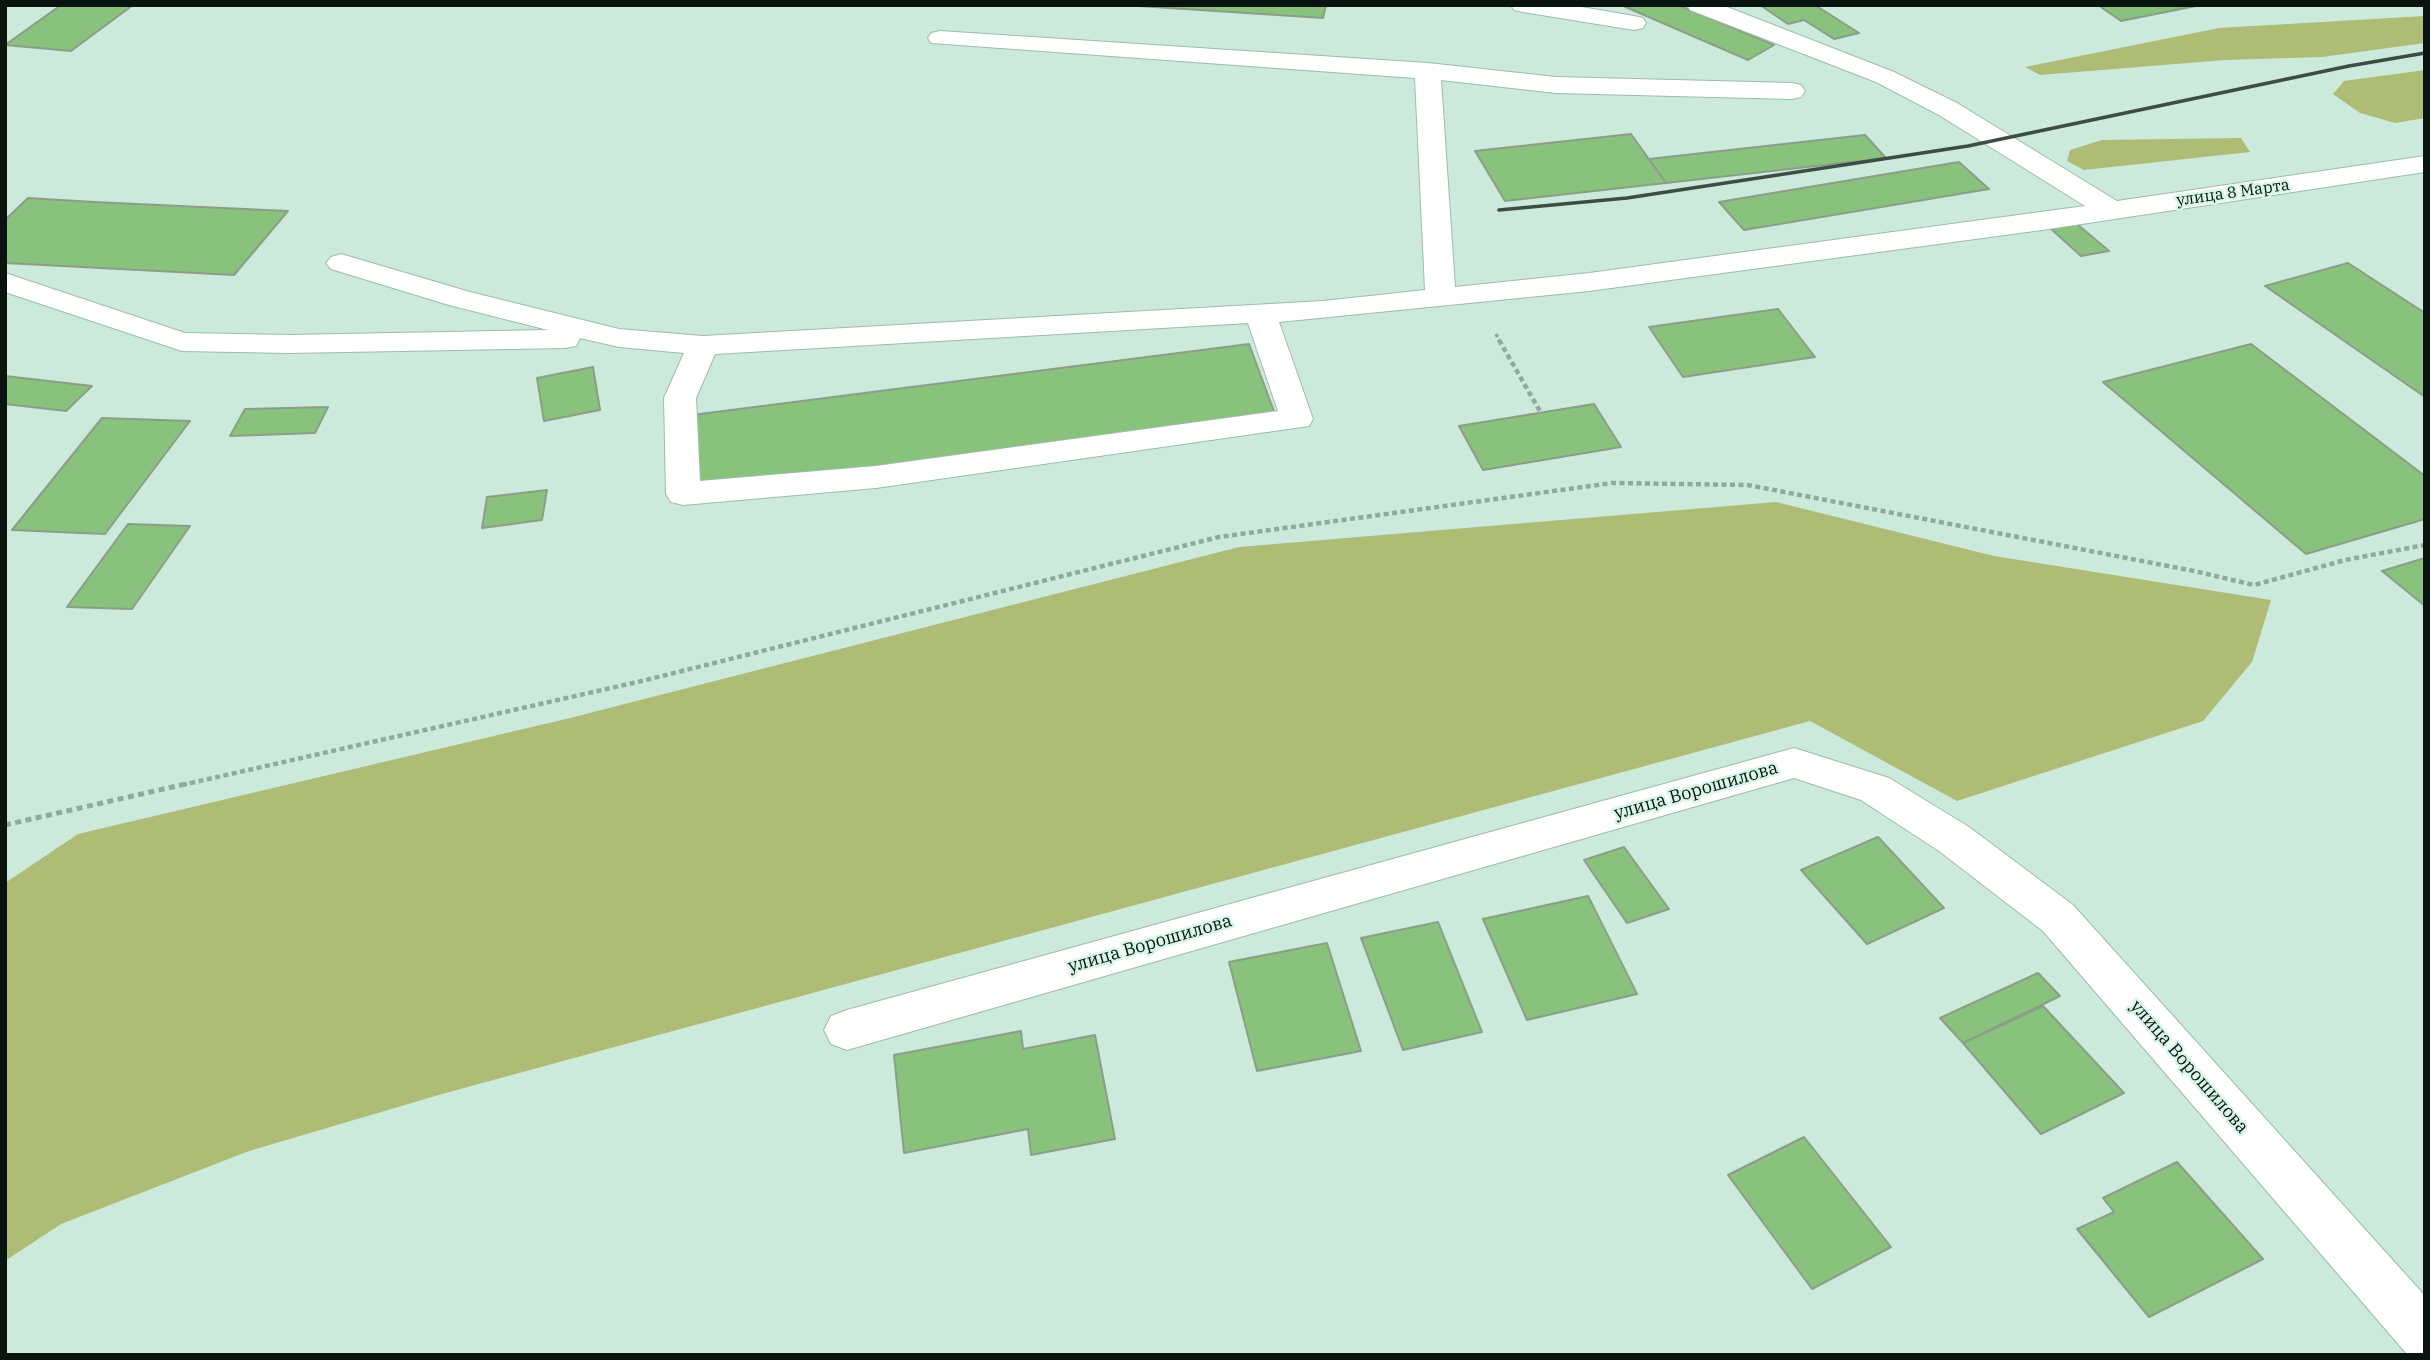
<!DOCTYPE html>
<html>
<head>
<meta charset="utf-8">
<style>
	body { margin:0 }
	#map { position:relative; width:2430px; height:1360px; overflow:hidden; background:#cbeadb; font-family:"IBM Plex Serif",serif }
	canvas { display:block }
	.frame { position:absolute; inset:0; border:7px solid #09130f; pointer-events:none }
</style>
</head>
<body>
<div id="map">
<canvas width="2430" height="1360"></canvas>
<div class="frame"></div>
</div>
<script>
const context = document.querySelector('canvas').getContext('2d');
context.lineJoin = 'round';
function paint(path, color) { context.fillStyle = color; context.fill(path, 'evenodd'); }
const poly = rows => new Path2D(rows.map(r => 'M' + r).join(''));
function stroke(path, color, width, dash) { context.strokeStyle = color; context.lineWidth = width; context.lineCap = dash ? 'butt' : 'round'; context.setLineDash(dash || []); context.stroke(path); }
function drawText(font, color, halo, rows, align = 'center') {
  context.font = font + ' "IBM Plex Serif",serif'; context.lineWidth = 5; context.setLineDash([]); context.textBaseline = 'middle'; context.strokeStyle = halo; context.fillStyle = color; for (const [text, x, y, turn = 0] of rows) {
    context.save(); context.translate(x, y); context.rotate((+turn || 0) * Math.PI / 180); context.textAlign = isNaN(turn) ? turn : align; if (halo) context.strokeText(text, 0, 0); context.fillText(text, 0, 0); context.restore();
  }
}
paint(poly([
	[2425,16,2425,43,2322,57,2225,60,2040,75,2025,67,2219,28],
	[2425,70,2425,118,2395,123,2360,113,2333,94,2344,81],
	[2241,138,2250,152,2084,170,2067,161,2070,150,2102,140],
	[1776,502,1994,556,2271,600,2252,662,2203,721,1957,801,1810,721,442,1094,249,1151,61,1224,5,1261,5,883,78,834,570,718,1239,547]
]), '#aebc75');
const building = poly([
	[61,5,133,5,71,51,5,45,61,5],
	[1123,5,1326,5,1323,18,1123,5],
	[1621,5,1678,5,1774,45,1748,60,1621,5],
	[1760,5,1815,5,1859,33,1834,39,1804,20,1788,24,1760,5],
	[2098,5,2201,5,2121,21,2098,5],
	[1631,134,1666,183,1505,201,1475,151,1631,134],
	[1865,135,1886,158,1666,183,1649,159,1865,135],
	[1959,162,1989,189,1744,230,1719,202,1959,162],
	[28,198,94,202,288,211,234,275,5,263,5,220,28,198],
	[2077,224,2109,251,2081,256,2050,228,2077,224],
	[2348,263,2425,313,2425,397,2265,286,2348,263],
	[1778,309,1815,357,1683,377,1649,327,1778,309],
	[1249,344,1275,414,691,492,692,415,1249,344],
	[2251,344,2425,476,2425,519,2306,554,2103,382,2251,344],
	[593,367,600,410,544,421,537,378,593,367],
	[5,376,92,386,66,411,5,404,5,376],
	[1594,404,1621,447,1483,470,1459,426,1594,404],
	[328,407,315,433,230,436,245,409,328,407],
	[102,418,190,421,105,534,12,530,102,418],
	[547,490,542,520,482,528,487,497,547,490],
	[128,524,190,526,132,609,67,607,128,524],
	[2425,558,2425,606,2382,571,2425,558],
	[1878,837,1944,908,1867,944,1801,870,1878,837],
	[1624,847,1669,909,1627,923,1584,860,1624,847],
	[1588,896,1637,994,1527,1020,1483,919,1588,896],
	[1438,922,1482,1032,1403,1050,1361,938,1438,922],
	[1327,943,1361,1051,1257,1071,1229,962,1327,943],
	[2038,973,2060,996,1963,1043,1940,1018,2038,973],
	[2043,1006,2124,1093,2041,1134,1963,1043,2043,1006],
	[1021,1031,1023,1049,1095,1035,1115,1139,1031,1155,1028,1129,904,1153,894,1055,1021,1031],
	[1804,1137,1891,1247,1812,1289,1728,1175,1804,1137],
	[2177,1162,2263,1259,2149,1317,2077,1229,2114,1212,2103,1198,2177,1162]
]);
paint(building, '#88c27d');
stroke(building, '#8c9e88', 2);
const minor = poly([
	[1511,5,1570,5,1634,16,1643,18,1646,23,1643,28,1634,30,1523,12,1514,10,1511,5],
	[1687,5,1722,5,1894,72,1957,103,2117,201,2425,156,2425,172,2042,230,1589,291,1279,322,1313,419,1309,426,876,488,683,505,671,502,666,494,664,398,684,353,619,347,580,338,576,346,565,348,290,353,182,351,5,292,5,273,185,333,290,335,548,330,449,305,331,269,326,263,331,257,341,254,470,292,619,329,703,336,1323,301,1425,290,1415,78,931,43,928,38,931,33,940,31,1428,63,1556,77,1792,83,1801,85,1805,91,1801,97,1792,99,1556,93,1441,80,1455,287,1589,273,2085,206,1939,115,1876,82,1690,10,1687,5],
	[1248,323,1278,411,876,466,700,481,696,398,715,354,1248,323],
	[1794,748,1889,778,1969,827,2073,905,2425,1296,2425,1355,2406,1353,2043,931,1939,851,1861,800,1794,778,847,1050,831,1044,824,1030,831,1016,847,1010,1794,748]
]);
stroke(minor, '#9ebcad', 2);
stroke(poly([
	[1496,334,1500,342]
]), '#90a99d', 3.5, [3.5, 2.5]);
stroke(poly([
	[1499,340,1541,413],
	[182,785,642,681,1219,537,1612,483,1748,485,2194,571,2254,585,2345,560,2425,545]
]), '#90a99d', 4.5, [5, 3.5]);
stroke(poly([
	[5,825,190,783]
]), '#90a99d', 5, [6, 4.5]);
paint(minor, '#fff');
stroke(poly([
	[1499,210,1627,198,1968,146,2349,66,2425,53]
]), '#3d4d46', 3.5);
drawText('16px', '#09130f', '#d8f7e8', [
	["улица 8 Марта",2233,193,-8]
]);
drawText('18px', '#09130f', '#d8f7e8', [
	["улица Ворошилова",1696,791,-16],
	["улица Ворошилова",1150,944,-16],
	["улица Ворошилова",2189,1067,49]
]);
</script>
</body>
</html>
